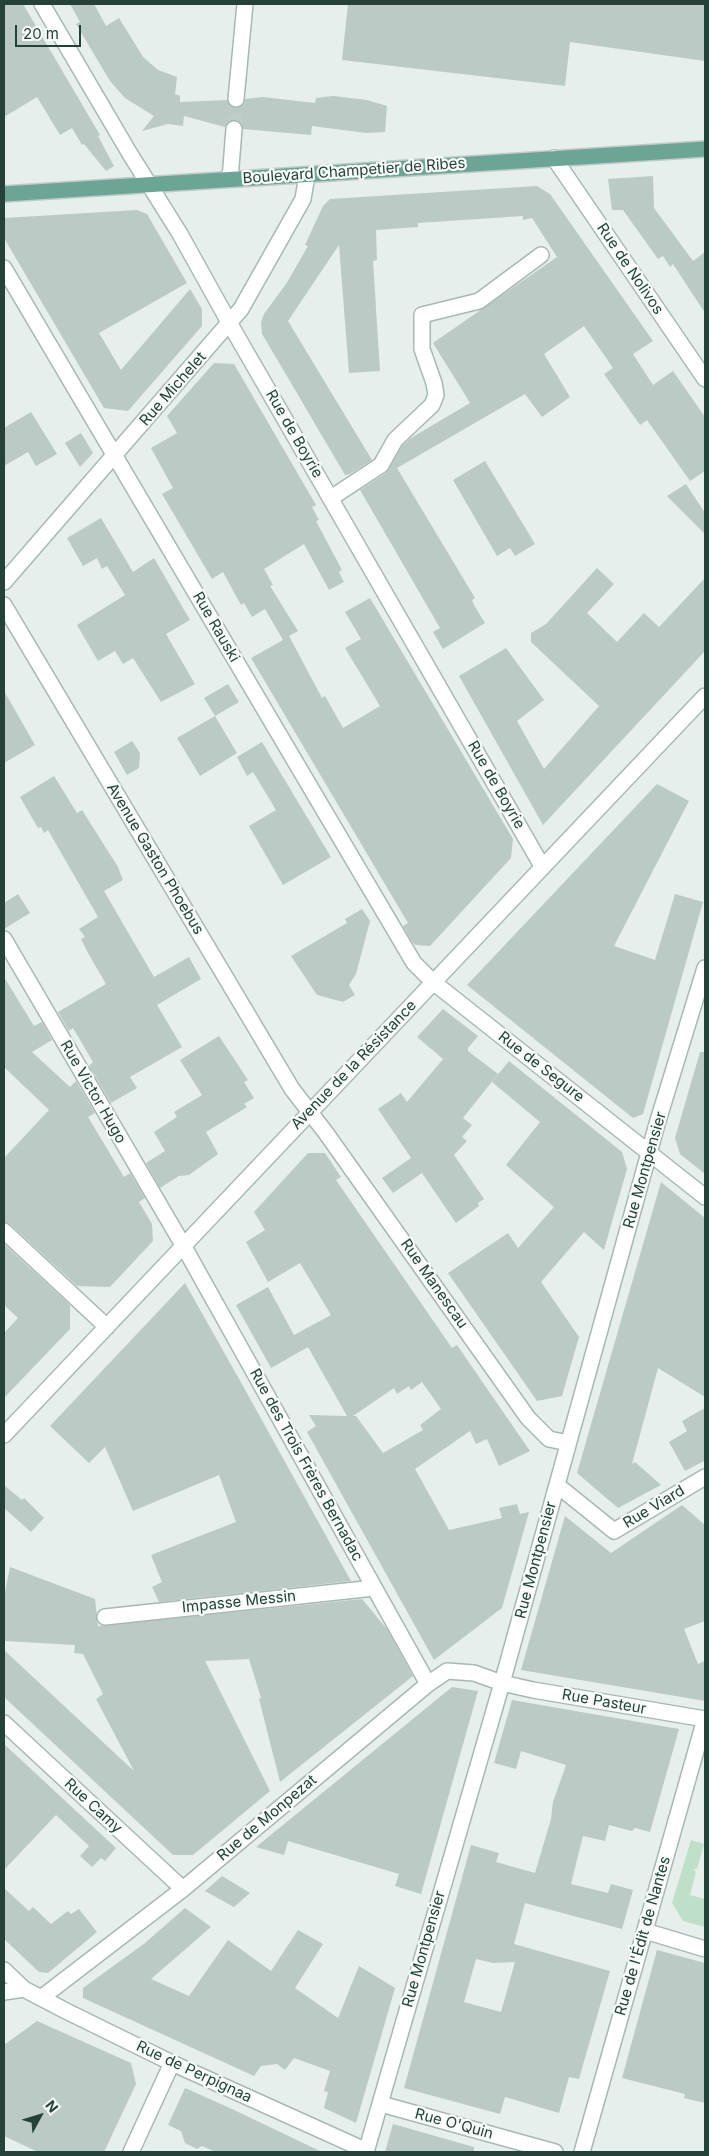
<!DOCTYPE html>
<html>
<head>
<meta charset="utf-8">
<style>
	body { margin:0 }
	#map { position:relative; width:709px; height:2156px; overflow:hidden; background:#e6efeb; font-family:Inter,sans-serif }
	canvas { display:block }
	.frame { position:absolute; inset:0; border:5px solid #24423a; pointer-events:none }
	.north { position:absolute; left:15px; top:2091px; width:50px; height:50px; -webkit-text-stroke:4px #f7fbf9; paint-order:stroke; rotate:51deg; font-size:14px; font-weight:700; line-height:20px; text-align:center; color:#24423a }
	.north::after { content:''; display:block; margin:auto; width:18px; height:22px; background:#24423a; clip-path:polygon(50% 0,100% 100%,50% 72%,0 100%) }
	.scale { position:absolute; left:15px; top:25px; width:66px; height:22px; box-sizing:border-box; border:2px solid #24423a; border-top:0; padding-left:6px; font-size:15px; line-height:18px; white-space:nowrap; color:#24423a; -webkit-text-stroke:4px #f7fbf9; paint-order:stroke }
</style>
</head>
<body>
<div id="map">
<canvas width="709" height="2156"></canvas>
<div class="frame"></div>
<div class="north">N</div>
<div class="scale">20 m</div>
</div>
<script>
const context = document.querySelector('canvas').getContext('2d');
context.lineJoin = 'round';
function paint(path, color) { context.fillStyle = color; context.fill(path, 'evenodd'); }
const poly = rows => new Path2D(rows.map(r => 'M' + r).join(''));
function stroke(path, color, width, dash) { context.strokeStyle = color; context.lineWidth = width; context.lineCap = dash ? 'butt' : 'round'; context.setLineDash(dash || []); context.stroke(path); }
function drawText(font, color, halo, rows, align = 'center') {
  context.font = font + ' Inter,sans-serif'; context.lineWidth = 4.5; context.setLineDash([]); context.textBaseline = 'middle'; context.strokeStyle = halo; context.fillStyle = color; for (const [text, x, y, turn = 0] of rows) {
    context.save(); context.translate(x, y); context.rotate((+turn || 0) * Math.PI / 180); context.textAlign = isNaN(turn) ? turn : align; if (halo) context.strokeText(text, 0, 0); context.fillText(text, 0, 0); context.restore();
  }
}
paint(poly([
	[691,1840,704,1844,697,1869,693,1869,696,1872,690,1895,705,1899,705,1927,683,1921,672,1903]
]), '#bfe0c8');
paint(poly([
	[4,4,23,4,100,135,98,136,114,166,106,171,84,144,82,145,72,128,60,135,37,97,4,117],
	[70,4,94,4,106,26,119,18,143,57,158,70,177,77,175,94,180,96,180,102,227,100,230,106,236,108,243,105,245,99,263,97,315,103,316,98,333,96,367,100,387,106,385,132,366,133,312,126,311,135,243,129,240,122,235,120,230,121,225,127,184,116,183,126,168,124,142,131,154,116,125,98,110,81,76,24,80,22],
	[348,4,705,4,705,61,570,42,565,86,342,60],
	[653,176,654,208,693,261,705,252,705,313,673,264,670,267,663,256,658,259,623,210,612,210,608,179],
	[537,186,550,194,653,341,633,354,653,385,673,371,705,417,705,471,690,481,647,420,640,425,604,374,613,368,584,326,544,354,570,397,542,417,525,394,397,468,475,598,472,600,474,605,485,623,443,649,433,632,440,628,360,490,386,473,402,446,411,438,470,403,433,343,557,257,532,218,523,220,523,216,418,223,418,227,376,230,377,260,373,261,380,371,349,373,339,245,288,321,372,460,350,474,345,475,281,366,262,334,261,322,264,314,286,284,308,246,305,245,323,206,330,199],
	[137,210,147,214,187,283,99,333,121,370,190,289,202,309,202,326,128,411,104,408,4,238,4,218],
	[214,363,234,364,316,505,312,507,319,520,316,521,342,570,339,572,344,582,329,590,304,544,264,569,273,585,270,586,298,631,289,636,322,698,325,696,343,728,380,706,345,648,361,639,345,612,370,598,513,839,511,858,430,946,416,945,412,942,403,926,408,923,251,658,283,640,265,609,252,617,244,603,241,605,223,572,212,579,162,494,173,488,151,448,177,433,167,416],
	[31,412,57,454,36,466,28,452,4,466,4,428],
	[81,433,93,453,80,467,65,443],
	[485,461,535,544,515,556,510,548,497,556,453,480],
	[686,484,705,513,705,534,667,496],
	[101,518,133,572,154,558,190,620,166,634,195,684,161,702,133,658,123,664,115,651,98,661,77,625,125,595,107,566,102,569,97,558,83,566,67,538],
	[597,568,614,584,587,613,617,642,644,613,659,627,705,578,705,651,543,825,459,676,506,648,544,700,517,721,544,769,599,706,531,642,531,633,546,624],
	[228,684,239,702,215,716,204,698],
	[4,691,35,745,4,763],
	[215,716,237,753,200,776,177,738],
	[132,741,140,753,139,768,127,775,114,752],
	[262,742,331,857,283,885,249,826,276,810,253,772,247,776,237,757],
	[54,776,77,813,82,810,118,867,123,880,104,891,154,977,189,957,201,979,157,1005,182,1047,130,1077,137,1088,111,1103,89,1066,93,1062,73,1028,69,1031,58,1012,106,984,88,953,81,939,85,937,79,929,98,917,48,830,44,833,41,827,38,828,20,797],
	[657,784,689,801,614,946,655,960,675,894,703,902,643,1114,633,1118,467,985],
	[18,894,30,913,4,929,4,903],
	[362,909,370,921,356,974,349,985,355,995,343,1002,317,995,291,956,347,923,345,919],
	[4,977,34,1026,42,1022,52,1040,32,1052,70,1087,76,1081,95,1113,88,1117,124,1177,130,1173,145,1198,139,1202,152,1224,153,1241,110,1287,77,1286,10,1224,4,1222,4,1158,49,1110,4,1067],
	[443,1009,478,1036,468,1048,468,1051,498,1074,463,1118,472,1125,462,1137,467,1141,454,1155,484,1199,478,1203,479,1206,456,1223,422,1173,393,1193,382,1178,411,1158,378,1109,401,1093,407,1102,443,1059,417,1037],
	[219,1036,248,1080,244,1082,254,1098,244,1104,247,1107,206,1132,218,1154,189,1175,179,1176,160,1188,146,1163,165,1151,154,1132,177,1117,174,1112,202,1095,180,1060],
	[700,1052,705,1052,705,1174,680,1154,675,1138],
	[509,1061,622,1152,627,1169,604,1250,584,1232,541,1282,579,1337,562,1396,537,1401,448,1273,508,1233,518,1248,554,1207,506,1165,540,1122,492,1082],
	[308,1153,325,1153,341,1177,336,1180,452,1348,457,1345,530,1451,499,1466,487,1439,476,1444,470,1431,415,1469,449,1530,502,1518,499,1508,517,1504,520,1514,529,1512,502,1608,434,1660,307,1432,316,1426,309,1415,347,1416,308,1347,271,1368,236,1305,268,1287,294,1335,331,1315,300,1263,268,1282,246,1242,265,1230,254,1212],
	[422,1382,441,1409,420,1425,423,1430,383,1453,356,1416,353,1416,394,1388,397,1394,409,1386,411,1390],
	[661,1182,705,1218,705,1397,658,1368,632,1464,635,1462,661,1485,618,1508,577,1473],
	[4,1244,70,1305,70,1329,4,1398,4,1333,18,1318,4,1305],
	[185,1283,243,1386,351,1581,159,1602,152,1587,162,1582,151,1555,236,1522,219,1475,133,1511,105,1447,89,1463,50,1426],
	[705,1408,705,1464,704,1461,685,1471,669,1442,687,1431,682,1421],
	[4,1485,22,1500,24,1498,44,1518,31,1532,4,1508],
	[682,1505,705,1525,705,1621,684,1629,698,1664,705,1661,705,1701,521,1670,565,1516,611,1553],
	[10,1567,95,1599,98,1626,362,1599,387,1629,413,1676,280,1782,259,1699,261,1698,249,1659,205,1661,270,1791,193,1855,173,1855,4,1697,4,1650,134,1771,96,1699,103,1694,83,1654,74,1653,75,1645,4,1641,4,1597],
	[452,1687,478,1691,421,1894,395,1886,399,1874,288,1841,284,1855,256,1847],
	[512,1700,679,1729,650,1832,635,1828,632,1831,609,1825,605,1841,583,1836,571,1884,608,1893,611,1884,633,1890,622,1929,525,1903,514,1944,610,1971,579,2079,569,2077,559,2113,505,2097,500,2114,404,2088,471,1845,499,1853,496,1862,535,1873,551,1819,553,1802,566,1765,521,1751,516,1769,494,1763],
	[476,1959,493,1963,515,1962,501,2012,464,2002],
	[4,1744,116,1848,105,1861,101,1858,92,1867,80,1856,89,1846,56,1815,4,1870],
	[222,1876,250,1893,234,1907,205,1891],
	[4,1888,29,1911,33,1907,51,1924,68,1911,71,1914,79,1909,97,1932,48,1973,39,1972,4,1939],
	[185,1908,211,1927,151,1979,189,1996,228,1940,271,1971,298,1930,323,1944,295,1988,338,2018,359,1966,395,1988,356,2123,324,2108,328,2092,324,2091,330,2071,294,2058,285,2070,277,2064,261,2066,254,2076,83,1998,83,1988,145,1943],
	[657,1950,705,1963,705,2103,684,2098,685,2094,622,2078],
	[37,2021,131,2063,136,2084,104,2152,38,2152,4,2136,4,2045],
	[185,2088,232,2109,322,2152,216,2152,202,2146,197,2149,185,2143,181,2131,168,2125],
	[393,2124,474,2147,474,2152,385,2152]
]), '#bbcac4');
stroke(poly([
	[234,129,236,99]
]), '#bfccc8', 15, [15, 8]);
const minor = poly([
	[42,4,130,154,180,234,230,324,542,866],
	[236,99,245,4],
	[554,158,705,379],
	[230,179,234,129],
	[4,268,414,963,433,982,705,1197],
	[331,498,381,465,395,440,432,405,436,395,434,383,422,349,422,315,479,301,541,255],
	[4,582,241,309,303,199,307,175],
	[4,605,292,1089,326,1133,528,1418,549,1439,568,1443],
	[4,939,183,1245,428,1684],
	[4,1231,107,1327],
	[4,1435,705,696],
	[557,1485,614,1531,705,1477],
	[105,1617,374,1588],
	[4,1723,183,1889],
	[645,1931,705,1949],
	[4,1970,24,1989,66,2011,172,2063,367,2151],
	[4,1992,24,1989],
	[41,1998,183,1889,428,1684,447,1671,474,1673,502,1683,533,1690,705,1719],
	[381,2104,555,2152],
	[131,2152,172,2063],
	[366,2152,502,1683,657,1124,705,968],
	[582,2152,705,1719]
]);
const major = poly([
	[4,194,705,149]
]);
stroke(minor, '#a8b8b2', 18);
stroke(major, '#c2cac8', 18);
stroke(minor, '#fff', 15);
stroke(major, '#6aa596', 15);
drawText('15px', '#24423a', '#f7fbf9', [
	["Boulevard Champetier de Ribes",354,171,-4],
	["Rue de Nolivos",630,269,56],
	["Rue Michelet",173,389,-49],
	["Rue de Boyrie",294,434,60],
	["Rue Rauski",216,627,60],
	["Rue de Boyrie",496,785,60],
	["Avenue Gaston Phoebus",155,859,59],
	["Avenue de la Résistance",354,1065,-46],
	["Rue de Segure",541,1067,38],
	["Rue Victor Hugo",93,1092,60],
	["Rue Montpensier",645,1170,-74],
	["Rue Manescau",434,1284,55],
	["Rue des Trois Frères Bernadac",306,1465,61],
	["Rue Viard",654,1507,-31],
	["Rue Montpensier",536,1560,-75],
	["Impasse Messin",239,1602,-6],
	["Rue Pasteur",604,1702,10],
	["Rue Camy",93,1806,43],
	["Rue de Monpezat",267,1818,-40],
	["Rue de l'Édit de Nantes",643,1936,-74],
	["Rue Montpensier",424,1949,-74],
	["Rue de Perpignaa",194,2072,25],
	["Rue O'Quin",454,2124,15]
]);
</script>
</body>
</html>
